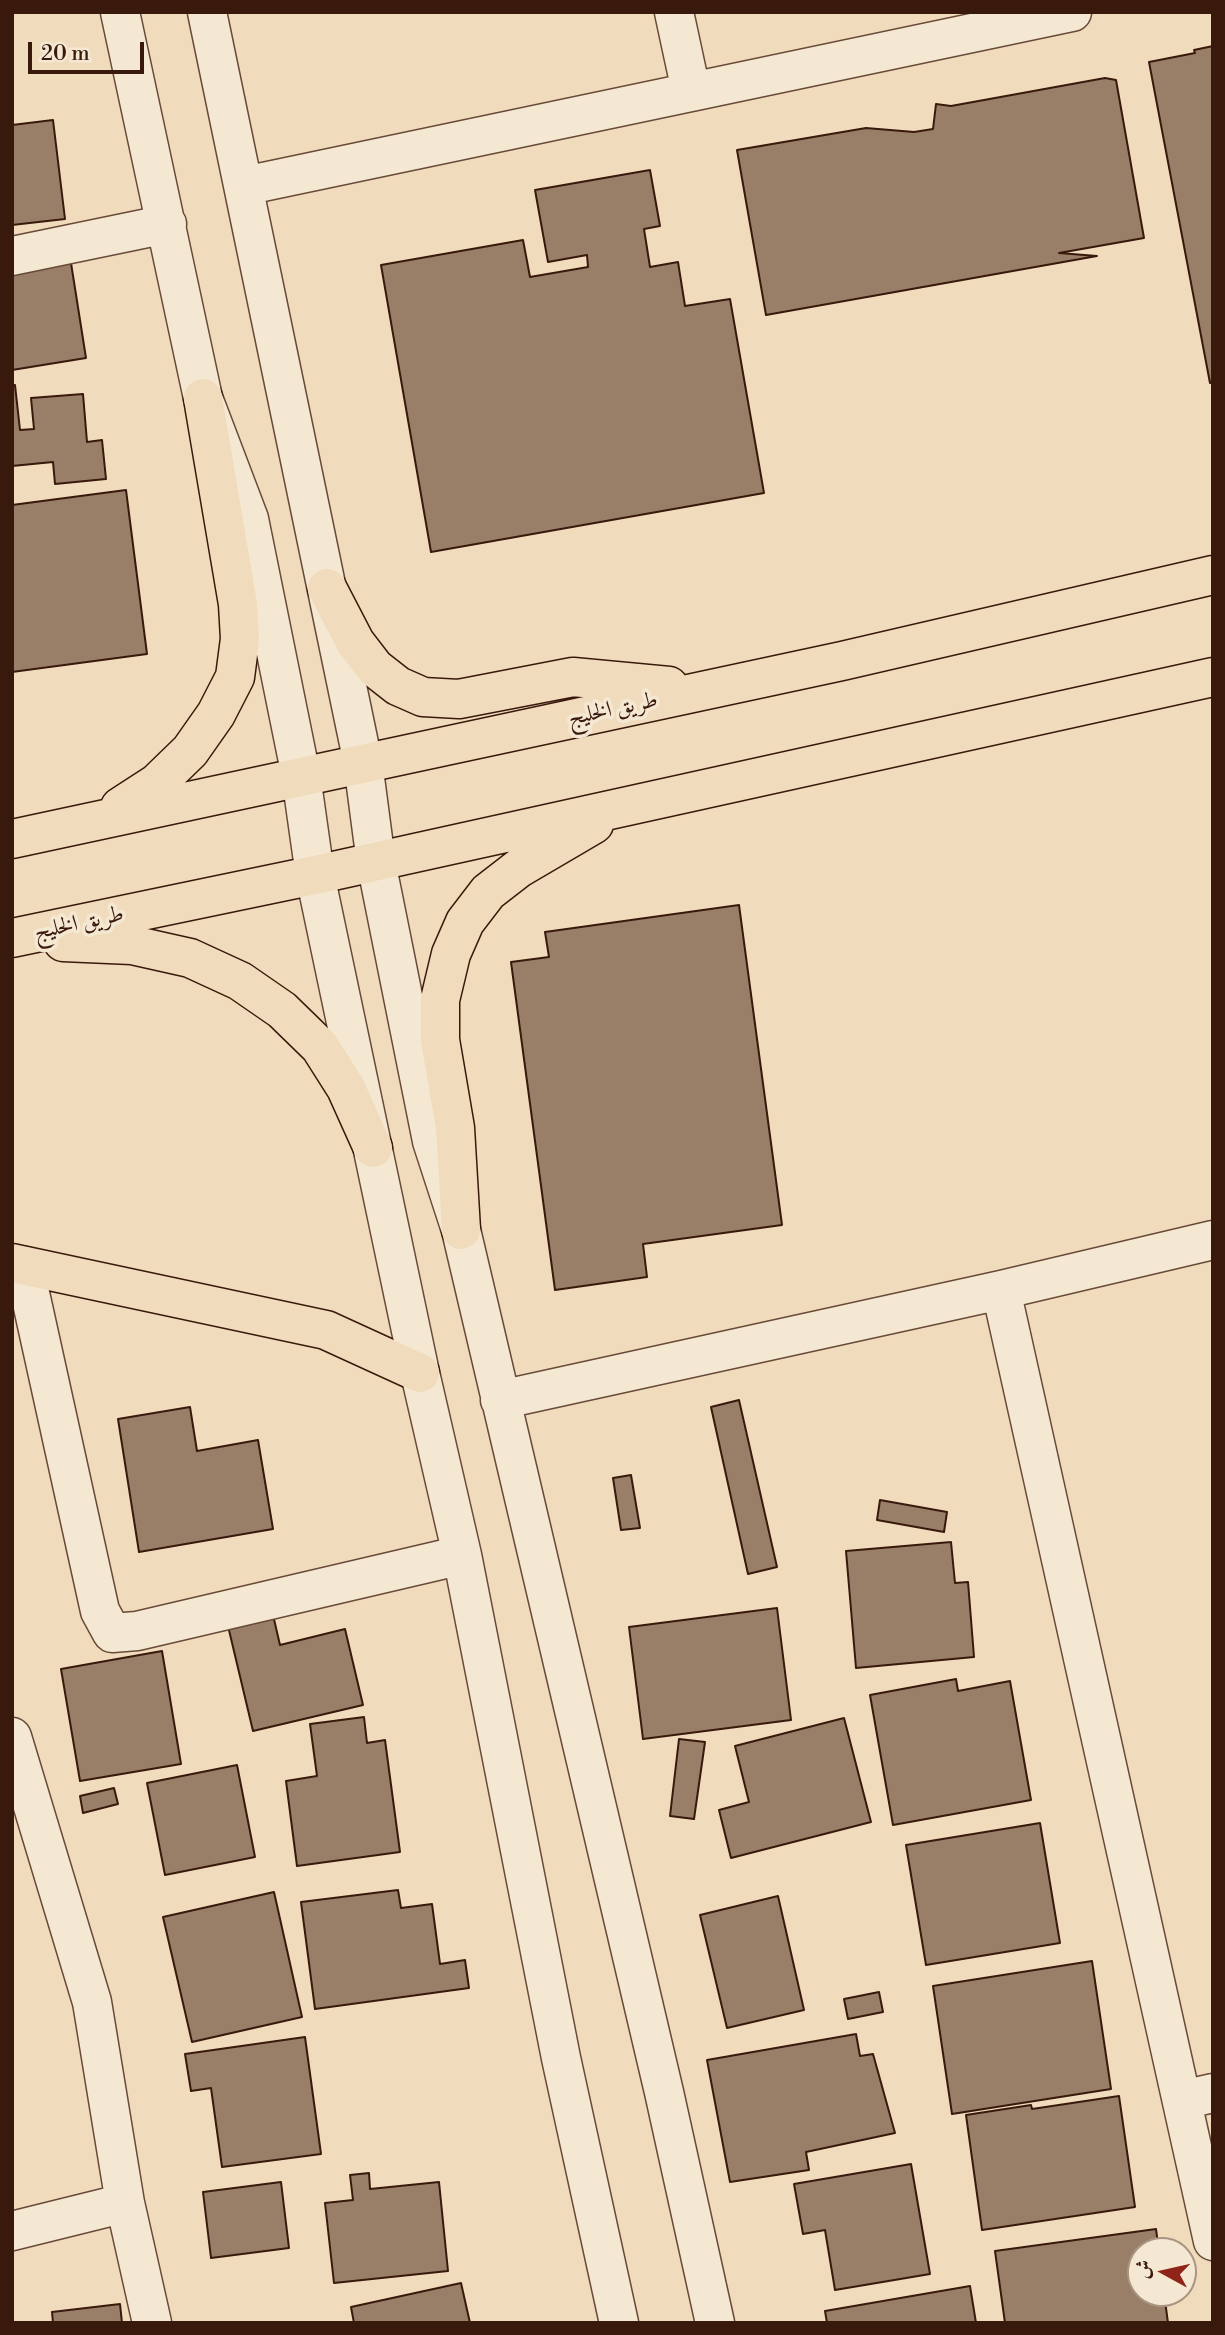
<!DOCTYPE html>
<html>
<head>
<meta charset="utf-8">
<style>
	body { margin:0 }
	#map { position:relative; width:1225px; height:2335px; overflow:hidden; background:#f0dcbc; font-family:"Libre Bodoni",Amiri,serif }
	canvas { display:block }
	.frame { position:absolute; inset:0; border:14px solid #3a190d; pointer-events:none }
	.north { position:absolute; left:1127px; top:2237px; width:70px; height:70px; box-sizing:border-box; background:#f5e8d3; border:2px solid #aa9584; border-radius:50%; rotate:278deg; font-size:19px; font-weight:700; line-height:28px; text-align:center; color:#3a190d }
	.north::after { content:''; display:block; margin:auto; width:24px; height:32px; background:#8f2418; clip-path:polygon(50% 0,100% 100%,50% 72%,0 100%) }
	.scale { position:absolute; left:28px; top:42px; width:116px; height:32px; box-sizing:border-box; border:4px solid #3a190d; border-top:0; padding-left:9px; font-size:21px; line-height:24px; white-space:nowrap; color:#3a190d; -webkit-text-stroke:5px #f5e8d3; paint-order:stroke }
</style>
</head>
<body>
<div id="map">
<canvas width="1225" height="2335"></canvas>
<div class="frame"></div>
<div class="north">ش</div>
<div class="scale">20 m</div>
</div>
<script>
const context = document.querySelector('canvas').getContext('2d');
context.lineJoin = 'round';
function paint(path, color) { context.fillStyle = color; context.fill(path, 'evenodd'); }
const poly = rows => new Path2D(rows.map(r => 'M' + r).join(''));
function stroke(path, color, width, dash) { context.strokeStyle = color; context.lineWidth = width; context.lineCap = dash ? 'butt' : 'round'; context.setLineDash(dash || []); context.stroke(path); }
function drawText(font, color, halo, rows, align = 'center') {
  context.font = font + ' "Libre Bodoni",Amiri,serif'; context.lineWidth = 7; context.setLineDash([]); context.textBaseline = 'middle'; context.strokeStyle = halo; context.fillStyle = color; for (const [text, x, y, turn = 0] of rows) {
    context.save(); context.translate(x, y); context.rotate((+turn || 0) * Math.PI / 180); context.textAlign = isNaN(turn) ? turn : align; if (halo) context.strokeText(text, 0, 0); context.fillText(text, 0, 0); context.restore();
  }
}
const building = poly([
	[1213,46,1213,382,1210,383,1149,62,1195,53,1194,50,1213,46],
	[1105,78,1116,80,1144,238,1059,253,1097,256,766,315,737,150,866,128,914,132,933,129,936,104,951,106,1105,78],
	[53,120,65,219,12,225,12,125,53,120],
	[650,170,660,226,644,229,650,267,678,262,685,306,730,299,764,493,431,552,381,265,523,240,530,277,588,267,587,255,548,262,535,190,650,170],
	[71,263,86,358,12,370,12,273,71,263],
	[12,385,15,385,20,430,34,429,31,398,83,394,87,442,102,440,106,479,55,484,53,462,12,466,12,385],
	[126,490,147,654,12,672,12,505,126,490],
	[739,905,782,1225,643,1244,647,1277,555,1290,511,962,549,957,545,932,739,905],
	[739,1400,777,1567,748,1574,711,1407,739,1400],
	[190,1407,197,1451,258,1440,273,1529,139,1552,118,1419,190,1407],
	[631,1475,640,1528,621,1530,613,1478,631,1475],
	[880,1500,947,1512,944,1532,877,1520,880,1500],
	[951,1542,955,1583,968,1582,974,1657,856,1668,846,1551,951,1542],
	[777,1608,791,1720,643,1739,629,1627,777,1608],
	[273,1615,280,1645,345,1629,363,1705,253,1731,228,1626,273,1615],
	[162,1651,181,1764,80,1781,61,1669,162,1651],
	[956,1679,958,1691,1010,1681,1031,1800,893,1825,870,1695,956,1679],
	[364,1717,367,1743,385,1740,400,1852,297,1866,286,1781,317,1776,310,1724,364,1717],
	[844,1718,871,1822,731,1858,719,1810,749,1802,735,1746,844,1718],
	[679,1739,705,1742,694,1819,670,1816,679,1739],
	[237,1765,255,1857,165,1875,147,1783,237,1765],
	[114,1788,118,1804,83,1813,80,1796,114,1788],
	[1040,1823,1060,1943,926,1965,906,1845,1040,1823],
	[398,1890,401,1908,432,1904,440,1964,465,1960,469,1988,315,2009,301,1902,398,1890],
	[274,1892,302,2017,192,2042,163,1917,274,1892],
	[778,1896,804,2010,727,2028,700,1915,778,1896],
	[1092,1961,1111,2089,952,2114,933,1986,1092,1961],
	[879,1992,883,2012,848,2019,844,1999,879,1992],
	[856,2034,860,2056,873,2054,895,2133,806,2152,809,2170,730,2182,707,2060,856,2034],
	[305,2037,321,2154,222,2167,211,2088,191,2091,185,2054,305,2037],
	[1119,2096,1135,2207,982,2230,966,2115,1031,2105,1032,2109,1119,2096],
	[911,2164,930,2274,835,2290,825,2230,803,2234,794,2184,911,2164],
	[369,2173,370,2189,439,2182,448,2271,334,2283,325,2203,353,2200,350,2175,369,2173],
	[281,2182,289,2248,211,2258,203,2192,281,2182],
	[1156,2229,1159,2251,1141,2251,1141,2293,1164,2293,1168,2323,1005,2323,995,2251,1156,2229],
	[461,2283,470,2323,354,2323,351,2307,461,2283],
	[970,2286,976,2323,827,2323,825,2311,970,2286],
	[120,2304,122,2323,53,2323,52,2312,120,2304]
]);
paint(building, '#997e68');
stroke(building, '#3a190d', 2);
const minor = poly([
	[120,12,203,398,249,519,301,776,315,875,420,1373,462,1555,561,2058,619,2323],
	[207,12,363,763,376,862,432,1141,461,1230,664,2092,715,2323],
	[674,12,691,91],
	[244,186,1072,12],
	[12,256,167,224],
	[24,1266,100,1611,112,1633,137,1631,462,1555],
	[1001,1290,1213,2241],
	[500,1400,1001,1290,1213,1240],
	[12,1737,92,2002,125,2203,152,2323],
	[1182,2100,1213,2093],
	[12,2231,125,2203]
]);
const major = poly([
	[327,588,355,642,375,668,398,686,423,697,459,699,573,677,669,686],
	[120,807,157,783,190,751,216,714,235,677,240,639,238,604,203,398],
	[12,839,842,661,1213,575],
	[12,938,315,875,1213,677],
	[63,942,132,945,190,958,240,981,282,1010,320,1047,346,1088,373,1148],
	[461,1230,455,1128,440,1040,440,1000,451,954,465,922,488,892,519,868,594,824],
	[12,1263,326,1330,420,1373]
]);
stroke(minor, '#684a39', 41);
stroke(major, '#3a190d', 41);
stroke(minor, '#f5e8d3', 38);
stroke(major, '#f0dcbc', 38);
drawText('23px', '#3a190d', '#f5e8d3', [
	["طريق الخليج",613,710,-12],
	["طريق الخليج",79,924,-12]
]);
</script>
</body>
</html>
